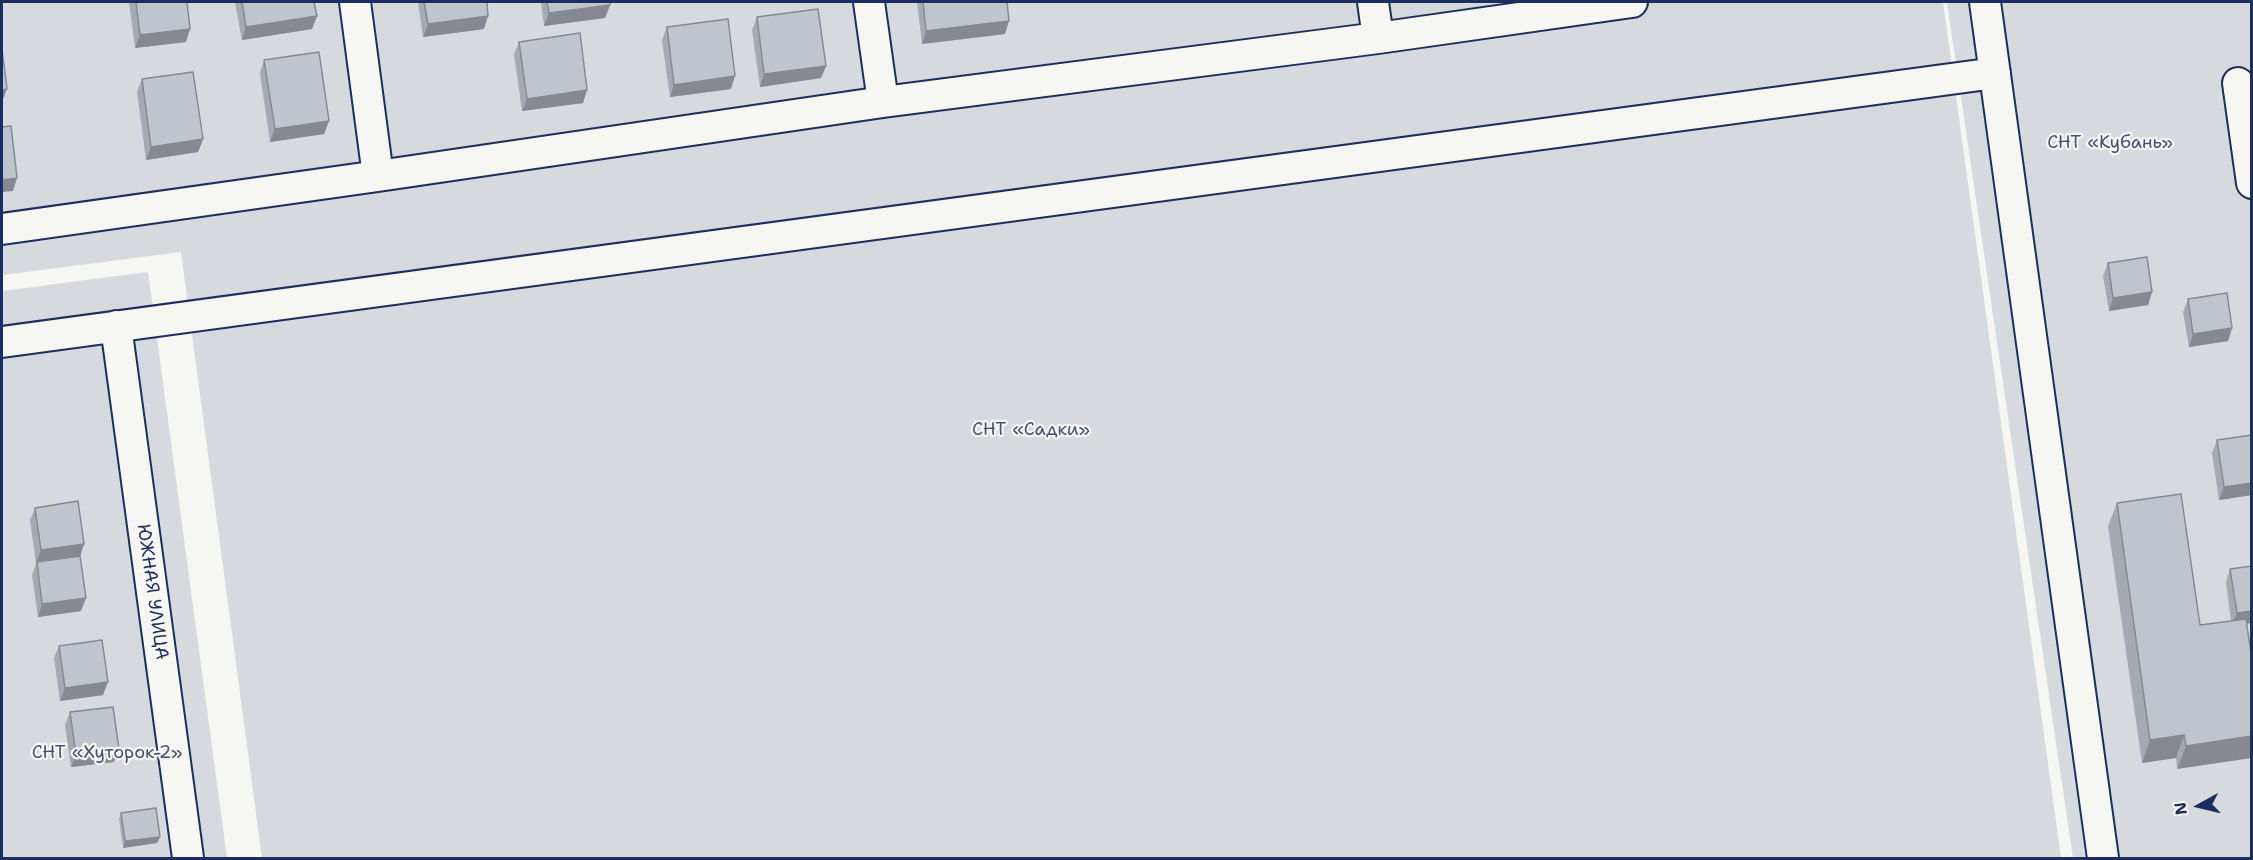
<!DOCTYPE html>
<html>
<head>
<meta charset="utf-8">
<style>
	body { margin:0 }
	#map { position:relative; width:2253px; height:860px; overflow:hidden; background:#f6f6f2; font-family:"Shantell Sans",sans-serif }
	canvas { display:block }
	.frame { position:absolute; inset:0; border:3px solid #1b2f5e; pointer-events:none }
	.north { position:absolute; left:2169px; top:776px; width:60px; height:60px; -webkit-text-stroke:4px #f6f6f2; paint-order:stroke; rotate:262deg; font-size:16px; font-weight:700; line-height:24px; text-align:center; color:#1b2f5e }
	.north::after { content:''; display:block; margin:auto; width:21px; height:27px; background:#1b2f5e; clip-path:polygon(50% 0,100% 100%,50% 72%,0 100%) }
</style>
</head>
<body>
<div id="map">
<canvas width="2253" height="860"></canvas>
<div class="frame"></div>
<div class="north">N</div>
</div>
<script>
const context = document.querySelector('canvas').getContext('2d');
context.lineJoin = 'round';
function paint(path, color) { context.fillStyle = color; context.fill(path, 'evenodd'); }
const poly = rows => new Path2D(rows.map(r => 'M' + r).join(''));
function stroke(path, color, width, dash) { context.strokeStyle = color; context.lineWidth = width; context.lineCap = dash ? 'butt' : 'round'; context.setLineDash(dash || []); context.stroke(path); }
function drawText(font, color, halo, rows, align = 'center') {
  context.font = font + ' "Shantell Sans",sans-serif'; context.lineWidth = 4.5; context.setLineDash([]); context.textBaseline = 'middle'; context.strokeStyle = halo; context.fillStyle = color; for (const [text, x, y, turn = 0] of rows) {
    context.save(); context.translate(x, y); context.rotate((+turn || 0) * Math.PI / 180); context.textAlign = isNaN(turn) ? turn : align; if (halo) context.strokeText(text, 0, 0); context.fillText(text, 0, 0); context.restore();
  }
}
paint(poly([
	[2,2,1943,2,2061,858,262,858,181,252,2,275],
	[1947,2,2251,2,2251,858,2073,858],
	[148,272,227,858,2,858,2,291]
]), '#d6d9dd');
const minor = poly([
	[355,2,378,176,883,102,1378,38,1632,2],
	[869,2,883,102],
	[1373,2,1378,38],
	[1985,2,2103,858],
	[2238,83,2252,183],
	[2,229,378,176],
	[116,326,188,858],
	[2,342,1995,73]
]);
stroke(minor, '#1b2f5e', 34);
stroke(minor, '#f6f6f2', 30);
paint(poly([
	[129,2,187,2,186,42,135,48],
	[235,2,314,2,317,16,312,29,242,40],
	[418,2,487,2,484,29,423,37],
	[541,2,610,2,610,5,605,18,544,26],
	[917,2,1007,2,1005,34,922,44],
	[757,17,826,66,821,78,760,87,752,30],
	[667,27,731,89,670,97,662,40],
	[519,42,583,103,522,111,514,54],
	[264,60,329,121,324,134,270,142,260,73],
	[142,79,203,139,198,152,146,160,137,92],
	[2108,263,2152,292,2148,305,2109,311,2103,276],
	[2188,299,2232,328,2228,341,2189,347,2183,312],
	[2252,435,2252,495,2219,500,2212,453,2217,440],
	[2117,503,2200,625,2231,621,2226,582,2230,569,2246,624,2177,769,2176,758,2142,763,2108,526],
	[35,508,80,556,81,611,38,617,32,575,36,563,30,520],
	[59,646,103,695,60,701,54,658],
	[70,712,114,762,71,767,65,725],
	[121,813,160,837,157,843,123,848,119,819]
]), '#a5a9b0');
paint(poly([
	[610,5,605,18,544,26,549,13],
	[317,16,312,29,242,40,246,27],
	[488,16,484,29,423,37,428,24],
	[1009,21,1005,34,922,44,926,31],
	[190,29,186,42,135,48,140,35],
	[826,66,821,78,760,87,764,74],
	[735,76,731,89,670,97,674,85],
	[7,89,2,102,2,90],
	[587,90,583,103,522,111,527,99],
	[329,121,324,134,270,142,275,129],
	[203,139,198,152,146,160,151,147],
	[17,178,13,191,2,192,2,180],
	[2152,292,2148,305,2109,311,2113,298],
	[2232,328,2228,341,2189,347,2193,334],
	[2252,483,2252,495,2219,500,2224,487],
	[84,544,80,557,36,563,41,550],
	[86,598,81,611,38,617,42,604],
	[2252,611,2252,623,2232,626,2237,613],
	[108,682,103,695,60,701,65,688],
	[2184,735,2176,758,2142,763,2150,740],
	[2252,736,2252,758,2177,769,2186,746],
	[119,749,114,762,71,767,76,755],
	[160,837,157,843,123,848,125,841]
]), '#868990');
const building = poly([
	[136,2,187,2,190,29,140,35,136,2],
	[242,2,314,2,317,16,246,27,242,2],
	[424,2,487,2,488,16,428,24,424,2],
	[547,2,610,2,610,5,549,13,547,2],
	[923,2,1007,2,1009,21,926,31,923,2],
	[818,9,826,66,764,74,757,17,818,9],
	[728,19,735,76,674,85,667,27,728,19],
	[580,33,587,90,527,99,519,42,580,33],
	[2,49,7,89,2,90,2,49],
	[319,52,329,121,275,129,264,60,319,52],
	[193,72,203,139,151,147,142,79,193,72],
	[11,126,17,178,2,180,2,127,11,126],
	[2147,257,2152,292,2113,298,2108,263,2147,257],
	[2227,293,2232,328,2193,334,2188,299,2227,293],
	[2252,435,2252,483,2224,487,2217,440,2252,435],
	[2181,494,2200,625,2246,619,2252,660,2252,736,2186,746,2184,735,2150,740,2117,503,2181,494],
	[78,501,84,544,41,550,35,508,78,501],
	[80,556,86,598,42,604,37,562,80,556],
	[2252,566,2252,611,2237,613,2230,569,2252,566],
	[102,640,108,682,65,688,59,646,102,640],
	[113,707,119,749,76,755,70,712,113,707],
	[156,808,160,837,125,841,121,813,156,808]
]);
paint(building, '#c0c4cd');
stroke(building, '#868990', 1.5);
drawText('18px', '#405177', '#f6f6f2', [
	["СНТ «Кубань»",2110,143],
	["СНТ «Садки»",1031,430],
	["СНТ «Хуторок-2»",107,753]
]);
drawText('18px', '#1b2f5e', '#f6f6f2', [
	["ЮЖНАЯ УЛИЦА",152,592,82]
]);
</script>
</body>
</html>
